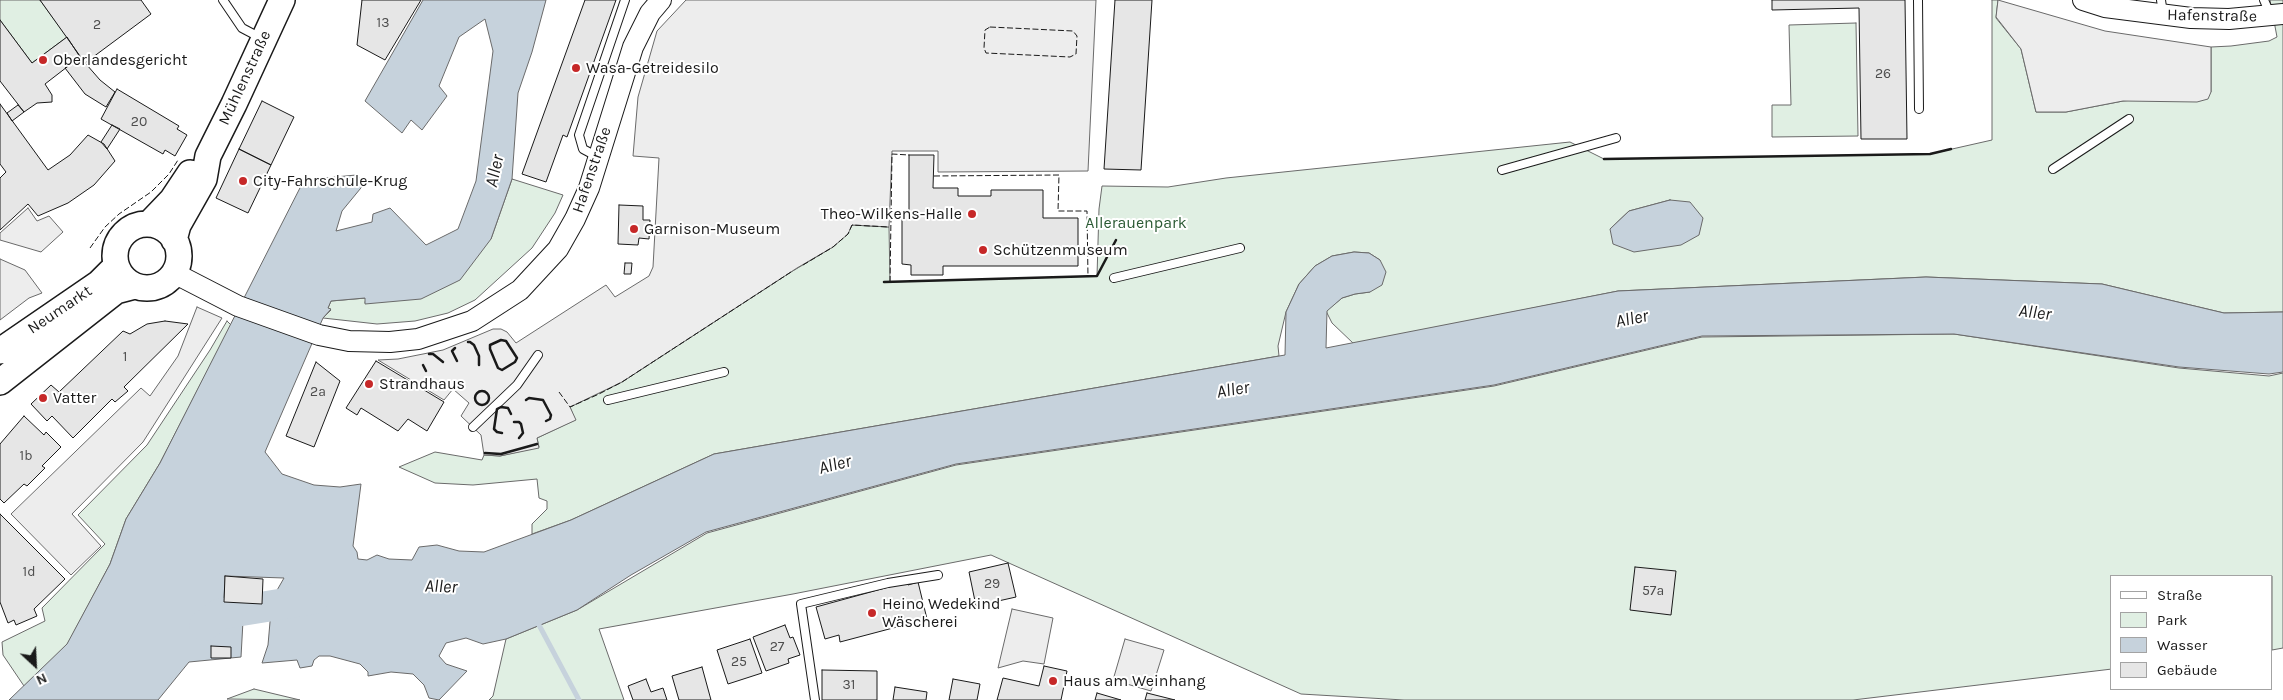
<!DOCTYPE html>
<html>
<head>
<meta charset="utf-8">
<style>
	body { margin:0 }
	#map { position:relative; width:2283px; height:700px; overflow:hidden; background:#fff; font-family:Karla,sans-serif }
	canvas { display:block }
	.legend { position:absolute; left:2110px; top:575px; width:162px; height:115px; box-sizing:border-box; background:#fff; border:1px solid #a3a3a3; margin:0; padding:6px 9px; list-style:none; font-size:15px; color:#1a1a1a }
	.legend li { display:flex; align-items:center; gap:10px; height:25px }
	.legend b { width:25px; border:1px solid #a3a3a3 }
	.north { position:absolute; left:10px; top:640px; width:50px; height:50px; -webkit-text-stroke:4px #fff; paint-order:stroke; rotate:155deg; font-size:14px; font-weight:700; line-height:20px; text-align:center; color:#1a1a1a }
	.north::after { content:''; display:block; margin:auto; width:18px; height:22px; background:#1a1a1a; clip-path:polygon(50% 0,100% 100%,50% 72%,0 100%) }
</style>
</head>
<body>
<div id="map">
<canvas width="2283" height="700"></canvas>
<ul class="legend">
<li><b style="height:6px;background:#fff"></b>Straße</li>
<li><b style="height:14px;background:#e0efe3"></b>Park</li>
<li><b style="height:14px;background:#c6d2dc"></b>Wasser</li>
<li><b style="height:14px;background:#e6e6e6"></b>Gebäude</li>
</ul>
<div class="north">N</div>
</div>
<script>
const context = document.querySelector('canvas').getContext('2d');
context.lineJoin = 'round';
function paint(path, color) { context.fillStyle = color; context.fill(path, 'evenodd'); }
const poly = rows => new Path2D(rows.map(r => 'M' + r).join(''));
function stroke(path, color, width, dash) { context.strokeStyle = color; context.lineWidth = width; context.lineCap = dash ? 'butt' : 'round'; context.setLineDash(dash || []); context.stroke(path); }
function drawText(font, color, halo, rows, align = 'center') {
  context.font = font + ' Karla,sans-serif'; context.lineWidth = 4; context.setLineDash([]); context.textBaseline = 'middle'; context.strokeStyle = halo; context.fillStyle = color; for (const [text, x, y, turn = 0] of rows) {
    context.save(); context.translate(x, y); context.rotate((+turn || 0) * Math.PI / 180); context.textAlign = isNaN(turn) ? turn : align; if (halo) context.strokeText(text, 0, 0); context.fillText(text, 0, 0); context.restore();
  }
}
const green = poly([
	[0,0,40,0,67,37,32,63,0,20,0,0],
	[1992,0,1998,0,1996,18,2021,49,2036,112,2066,112,2123,101,2211,92,2211,47,2231,46,2269,41,2277,37,2270,0,2283,0,2283,312,2224,313,2102,284,1926,277,1618,291,1354,344,1332,323,1326,311,1342,298,1355,294,1370,292,1380,260,1369,253,1354,252,1332,256,1315,266,1299,284,1286,312,1278,346,1279,356,714,454,571,520,532,534,532,524,547,509,547,501,539,498,537,479,473,485,435,483,399,467,435,452,482,460,484,455,500,456,539,447,537,438,575,420,570,407,622,382,791,272,833,247,852,225,889,227,890,282,1097,276,1099,209,1102,186,1168,187,1226,178,1570,142,1604,159,1930,154,1992,140,1992,0],
	[1670,200,1610,229,1629,211,1670,200],
	[1856,23,1858,136,1772,137,1772,105,1791,105,1789,25,1856,23],
	[512,179,563,195,555,213,532,248,475,300,448,313,415,321,377,324,323,318,331,310,328,308,331,301,366,298,365,303,491,239,512,179],
	[227,321,231,325,160,463,126,519,110,564,67,645,24,686,3,655,2,642,45,621,42,608,105,544,78,515,147,445,210,350,227,321],
	[1954,334,2179,368,2269,376,2283,373,2283,648,2272,650,2272,576,2112,576,2112,669,1853,700,1404,700,1301,694,991,555,793,594,599,629,624,700,489,700,493,696,506,639,577,610,707,533,956,465,1494,386,1702,337,1954,334],
	[254,689,300,700,227,699,254,689]
]);
paint(green, '#e0efe3');
stroke(green, '#6a6a6a', 1);
const parking = poly([
	[686,0,1096,0,1088,171,938,172,938,151,892,151,889,227,852,225,848,234,833,247,797,268,622,382,570,407,576,420,537,438,539,448,500,456,484,455,481,435,461,416,469,403,453,389,444,400,378,360,398,359,443,350,493,329,501,329,507,332,516,343,606,285,615,297,649,276,653,267,659,158,633,156,638,97,657,31,686,0],
	[1998,0,2105,31,2211,47,2211,92,2208,99,2197,102,2123,101,2066,112,2036,112,2021,49,1996,17,1998,0],
	[28,208,37,221,49,216,63,232,41,252,0,240,0,233,28,208],
	[0,259,25,270,42,293,29,298,0,320,0,259],
	[197,307,222,318,143,442,72,514,101,546,71,575,11,514,141,388,150,396,178,356,197,307],
	[1012,609,1053,618,1044,664,1023,661,998,668,1012,609],
	[1125,639,1164,650,1151,691,1113,680,1125,639]
]);
paint(parking, '#ededed');
stroke(parking, '#6a6a6a', 1);
const water = poly([
	[423,0,546,0,532,52,518,93,512,179,491,239,460,280,421,299,365,304,365,298,331,301,328,308,331,309,323,318,265,452,282,474,314,485,340,487,361,484,353,546,357,552,358,559,367,560,377,555,389,559,412,560,419,547,437,545,459,551,484,552,571,520,714,454,1285,355,1286,312,1299,284,1315,266,1332,256,1354,252,1369,253,1380,260,1386,272,1382,285,1370,292,1355,294,1342,298,1327,311,1326,348,1618,291,1926,277,2102,284,2224,313,2283,312,2283,372,2269,374,2179,367,1954,334,1702,336,1494,385,956,464,706,532,631,575,577,610,506,639,483,644,466,638,446,643,439,656,446,664,467,671,439,700,429,698,424,685,413,674,391,672,368,676,368,672,360,664,330,656,319,656,314,660,312,666,300,668,297,660,262,663,268,645,272,599,284,578,225,576,224,602,244,603,241,657,189,662,158,700,9,700,67,644,110,564,126,519,160,463,304,180,356,175,365,183,342,211,336,231,372,222,373,214,390,208,426,245,458,229,476,181,493,51,485,19,459,37,439,86,447,96,422,130,411,120,402,133,365,101,423,0],
	[1670,200,1690,202,1703,218,1699,235,1681,245,1634,252,1613,244,1610,229,1629,211,1670,200]
]);
paint(water, '#c6d2dc');
stroke(water, '#6a6a6a', 1);
stroke(poly([
	[539,625,579,700]
]), '#c6d2dc', 5);
stroke(poly([
	[205,625,220,614,313,599]
]), '#c6d2dc', 31);
const building = poly([
	[40,0,141,0,151,14,85,63,40,0],
	[362,0,421,0,385,60,357,45,362,0],
	[585,0,616,0,567,137,563,135,546,182,522,174,585,0],
	[1115,0,1152,0,1141,170,1104,169,1115,0],
	[1772,0,1905,0,1907,139,1861,139,1859,8,1772,10,1772,0],
	[0,20,32,63,67,37,80,57,45,84,52,95,52,102,37,103,24,112,0,81,0,20],
	[80,57,100,80,115,92,106,107,85,94,65,68,80,57],
	[117,89,179,126,177,129,187,135,175,156,165,150,163,154,101,119,117,89],
	[262,101,294,117,271,165,239,149,262,101],
	[0,104,48,170,70,155,88,135,104,144,115,161,94,185,68,203,38,216,28,204,0,230,0,178,6,172,0,164,0,104],
	[18,105,24,112,12,121,7,113,18,105],
	[112,125,120,129,107,149,101,142,112,125],
	[239,149,271,165,248,213,216,198,239,149],
	[909,155,934,155,933,188,958,188,958,196,991,196,991,190,1043,190,1043,218,1078,218,1078,266,943,266,943,275,911,275,911,265,902,264,902,211,909,211,909,155],
	[619,205,643,206,643,220,650,220,649,239,639,238,638,245,618,244,619,205],
	[625,263,632,263,631,274,624,274,625,263],
	[165,321,188,324,124,387,128,391,115,402,112,399,73,438,52,416,47,421,31,404,51,385,59,392,123,331,130,334,147,324,165,321],
	[376,361,444,402,427,431,408,419,398,431,361,408,357,415,346,408,376,361],
	[316,362,340,381,314,447,286,436,316,362],
	[24,416,44,435,46,432,61,447,42,466,45,468,27,486,24,484,4,503,0,499,0,444,24,416],
	[0,514,65,579,34,609,37,616,16,625,14,620,8,623,0,602,0,514],
	[1008,563,1016,597,976,606,969,572,1008,563],
	[1635,567,1676,571,1671,615,1630,610,1635,567],
	[225,576,263,579,262,604,224,602,225,576],
	[907,582,908,585,918,582,927,619,840,642,839,635,825,639,816,607,907,582],
	[785,625,790,638,793,637,800,655,788,659,789,663,766,671,753,637,785,625],
	[750,639,762,673,728,684,717,650,750,639],
	[211,646,231,647,231,658,211,658,211,646],
	[1044,666,1067,671,1061,700,997,700,1003,678,1039,686,1044,666],
	[702,667,711,700,679,700,672,676,702,667],
	[822,670,877,671,877,700,822,700,822,670],
	[646,679,651,692,663,688,667,700,633,700,628,686,646,679],
	[953,679,980,684,977,700,949,700,953,679],
	[895,687,927,692,926,700,893,700,895,687],
	[1097,693,1121,700,1095,700,1097,693],
	[1147,693,1175,700,1145,700,1147,693]
]);
paint(building, '#e6e6e6');
stroke(building, '#1a1a1a', 1);
const service = poly([
	[223,0,242,28,261,38],
	[1918,0,1919,109],
	[2161,0,2163,14],
	[2264,0,2270,14],
	[598,157,583,149,579,135,625,0],
	[2053,169,2129,119],
	[1502,170,1616,138],
	[1114,278,1240,248],
	[608,400,724,372],
	[473,427,517,385,538,355],
	[815,700,801,604,888,583,938,575]
]);
const tertiary = poly([
	[2083,0,2105,7,2191,18,2229,19,2283,14],
	[174,273,238,306,319,335,349,341,390,342,418,339,472,321,520,290,558,249,575,219,589,188,633,47,650,13,661,0]
]);
const primary = poly([
	[149,224,172,200,190,173],
	'115 256a32 32 0 1 1 64 0a32 32 0 1 1-64 0Z',
	[174,240,178,225,204,179,208,156,234,104,282,0],
	[0,351,99,283,110,272],
	[0,382,116,291,135,286]
]);
stroke(service, '#1a1a1a', 10);
stroke(tertiary, '#1a1a1a', 22);
stroke(primary, '#1a1a1a', 28);
stroke(service, '#fff', 8);
stroke(tertiary, '#fff', 20);
stroke(primary, '#fff', 25);
stroke(poly([
	[990,27,1073,31,1077,36,1076,54,1070,57,986,53,984,48,985,30,990,27],
	[934,176,1059,175,1058,211,1087,211,1088,277],
	[90,248,105,227,119,214,151,192,169,174,178,160],
	[803,265,833,247,848,234,852,225,889,227],
	[890,282,892,154,909,155],
	[559,392,570,407,599,394,622,382,791,272]
]), '#1a1a1a', 1, [6, 2.5]);
stroke(poly([
	[1604,159,1930,154,1951,149],
	[884,282,1097,276,1116,240],
	[501,340,506,341,517,358,515,362,502,370,498,368,490,349,490,345,501,340],
	[468,342,470,342,474,345,479,356,479,365],
	[455,348,452,351,457,361],
	[429,354,433,354,443,362],
	[423,365,426,371],
	'475 398a7 7 0 1 1 14 0a7 7 0 1 1-14 0Z',
	[526,400,529,398,543,400,551,415,550,419,546,421],
	[514,422,519,422,521,424,523,433,519,438],
	[502,433,497,432,494,429,497,409,501,407,508,408,511,414],
	[485,453,501,454,537,444]
]), '#1a1a1a', 2.5);
for (const [x, y, r, color] of [
	[43,60,5,"#c62828"],
	[576,68,5,"#c62828"],
	[243,181,5,"#c62828"],
	[972,214,5,"#c62828"],
	[634,229,5,"#c62828"],
	[983,250,5,"#c62828"],
	[369,384,5,"#c62828"],
	[43,398,5,"#c62828"],
	[872,613,5,"#c62828"],
	[1053,681,5,"#c62828"]
]) { const dot = new Path2D(); dot.arc(x, y, r, 0, 2 * Math.PI); context.fillStyle = color; context.fill(dot); stroke(dot, '#fff', 2); }
drawText('14px', '#4d4d4d', null, [
	["13",383,23],
	["2",97,25],
	["26",1883,74],
	["20",139,122],
	["1",125,357],
	["2a",318,392],
	["1b",26,456],
	["1d",29,572],
	["29",992,584],
	["57a",1653,591],
	["27",777,647],
	["25",739,662],
	["31",849,685]
]);
drawText('16px', '#1a1a1a', '#fff', [
	["Hafenstraße",2212,16,1],
	["Mühlenstraße",245,78,-65],
	["Hafenstraße",592,170,-71],
	["Neumarkt",60,310,-34]
]);
drawText('16px', '#1a1a1a', '#fff', [
	["Oberlandesgericht",53,60],
	["Wasa-Getreidesilo",586,68],
	["City-Fahrschule-Krug",253,181],
	["Theo-Wilkens-Halle",962,214,"right"],
	["Garnison-Museum",644,229],
	["Schützenmuseum",993,250],
	["Strandhaus",379,384],
	["Vatter",53,398],
	["Heino Wedekind",882,604],
	["Wäscherei",882,622],
	["Haus am Weinhang",1063,681]
], 'left');
drawText('16px', '#2b5a34', '#fff', [
	["Allerauenpark",1136,223]
]);
drawText('italic 18px', '#1a1a1a', '#fff', [
	["Aller",495,171,-78],
	["Aller",2035,313,7],
	["Aller",1632,319,-11],
	["Aller",1233,390,-9],
	["Aller",835,465,-14],
	["Aller",441,587,2]
]);
</script>
</body>
</html>
